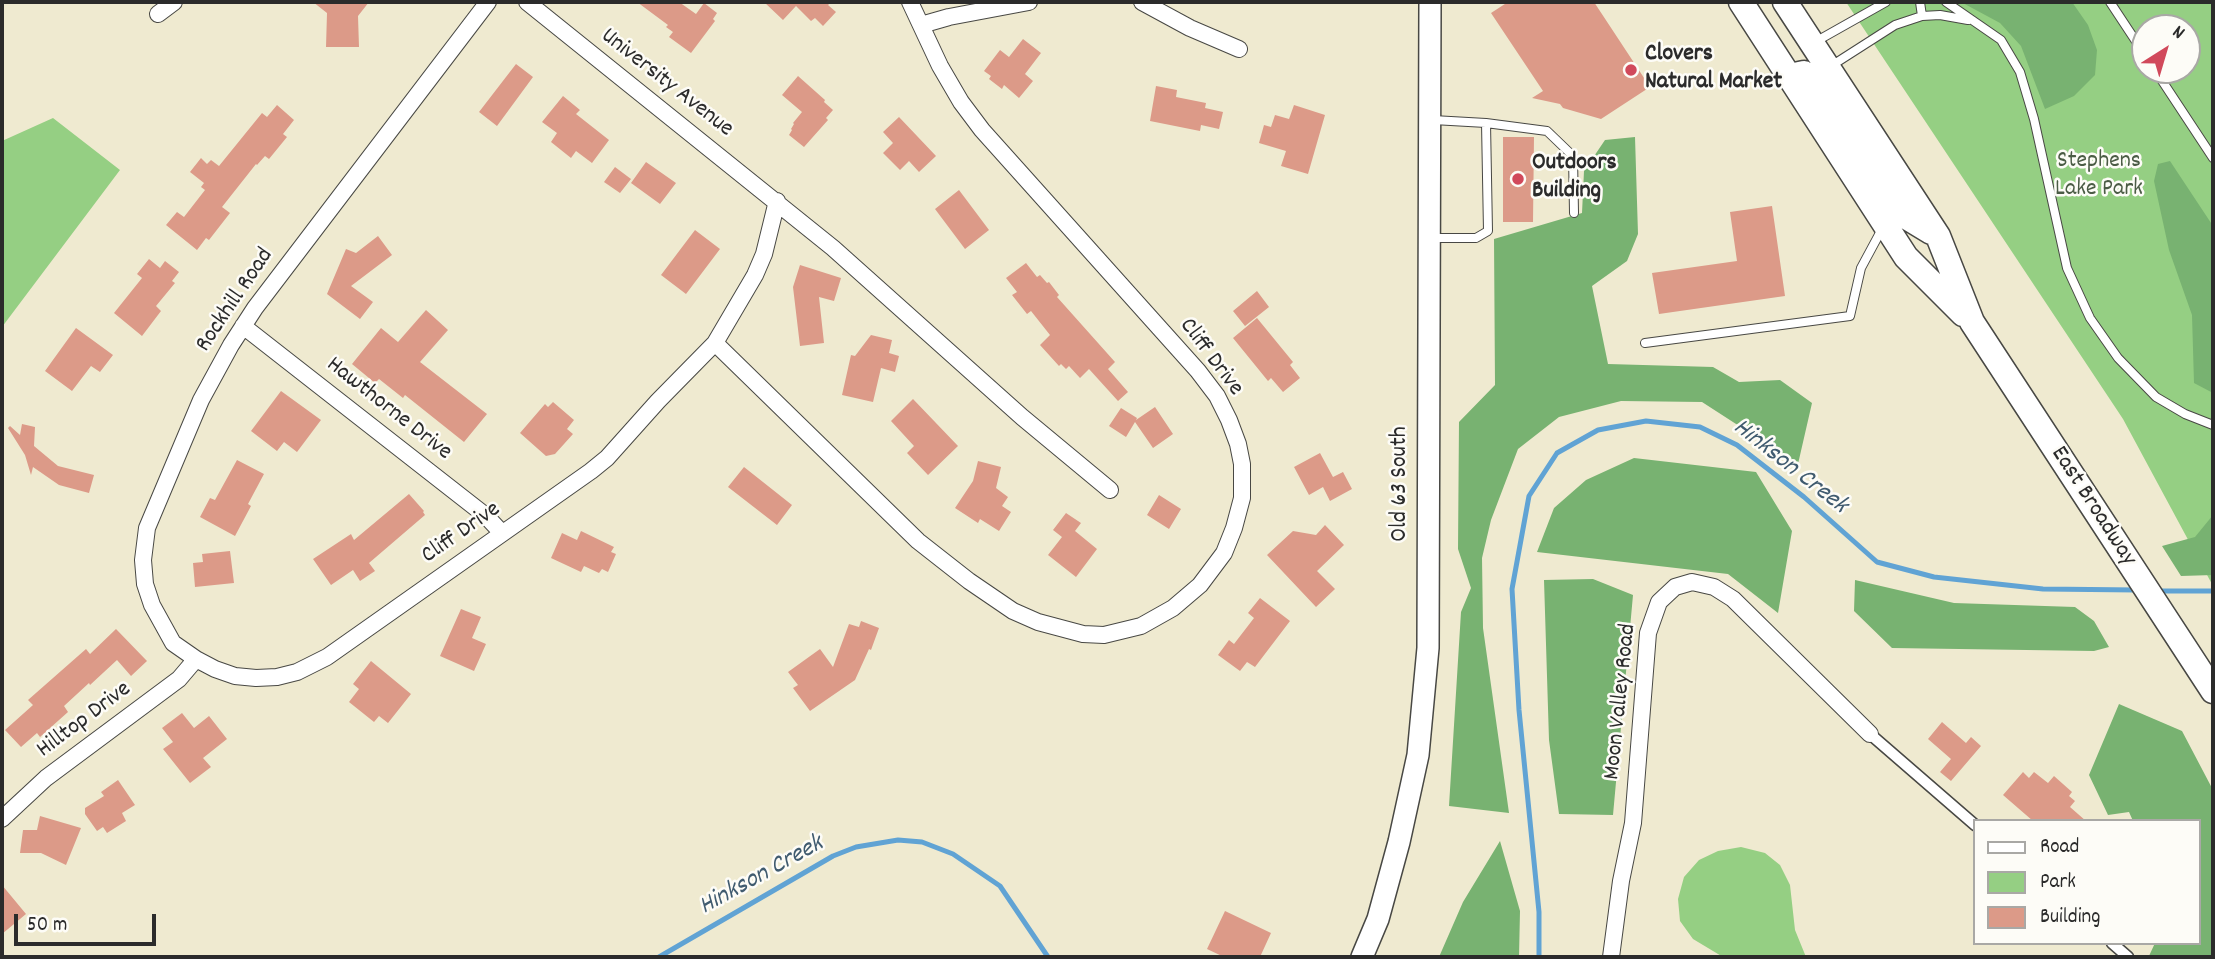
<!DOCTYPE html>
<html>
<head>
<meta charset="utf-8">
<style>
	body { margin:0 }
	#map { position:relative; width:2215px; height:959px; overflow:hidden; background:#efead0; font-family:Dekko,sans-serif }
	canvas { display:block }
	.frame { position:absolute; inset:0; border:4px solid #2b2b2b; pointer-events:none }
	.legend { position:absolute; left:1973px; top:819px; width:228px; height:126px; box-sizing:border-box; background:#fdfcf7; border:2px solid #a9a8a5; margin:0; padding:9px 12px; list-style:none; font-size:21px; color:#2b2b2b }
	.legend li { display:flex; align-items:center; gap:14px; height:35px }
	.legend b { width:35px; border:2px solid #a9a8a5 }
	.north { position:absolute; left:2131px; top:14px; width:70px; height:70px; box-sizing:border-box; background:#fdfcf7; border:2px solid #a9a8a5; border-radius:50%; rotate:37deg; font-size:19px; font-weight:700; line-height:28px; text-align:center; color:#2b2b2b }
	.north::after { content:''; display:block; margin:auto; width:24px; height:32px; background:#d1495b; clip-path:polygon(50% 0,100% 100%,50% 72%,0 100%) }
	.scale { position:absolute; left:14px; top:914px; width:142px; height:32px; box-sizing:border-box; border:4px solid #2b2b2b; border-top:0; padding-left:9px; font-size:21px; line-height:24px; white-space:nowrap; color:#2b2b2b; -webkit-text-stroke:5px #fdfcf7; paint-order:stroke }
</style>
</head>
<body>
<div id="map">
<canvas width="2215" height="959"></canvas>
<div class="frame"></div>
<ul class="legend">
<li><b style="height:9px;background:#fff"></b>Road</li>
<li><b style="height:19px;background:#95cf83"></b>Park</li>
<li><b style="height:19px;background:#dc9a88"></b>Building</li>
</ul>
<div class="north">N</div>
<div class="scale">50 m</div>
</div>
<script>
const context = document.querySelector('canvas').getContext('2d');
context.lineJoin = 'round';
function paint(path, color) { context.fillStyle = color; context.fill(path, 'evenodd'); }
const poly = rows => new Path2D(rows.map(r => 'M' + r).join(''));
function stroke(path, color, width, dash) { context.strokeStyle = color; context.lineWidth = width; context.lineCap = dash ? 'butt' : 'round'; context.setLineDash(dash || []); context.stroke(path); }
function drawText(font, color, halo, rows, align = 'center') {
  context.font = font + ' Dekko,sans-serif'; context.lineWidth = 5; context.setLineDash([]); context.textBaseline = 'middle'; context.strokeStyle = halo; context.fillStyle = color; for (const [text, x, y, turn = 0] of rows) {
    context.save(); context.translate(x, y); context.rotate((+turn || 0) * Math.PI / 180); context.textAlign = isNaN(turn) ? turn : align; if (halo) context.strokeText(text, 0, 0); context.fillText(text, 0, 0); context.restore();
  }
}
paint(poly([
	[1846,2,2213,2,2213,586,2123,419],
	[2145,28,2187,28,2187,70,2145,70],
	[53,118,120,170,2,327,2,141],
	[1741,847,1765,853,1780,865,1790,885,1795,930,1806,957,1723,957,1693,939,1680,921,1678,899,1684,877,1699,860,1718,851]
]), '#95cf83');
paint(poly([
	[1961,2,2072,2,2088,25,2097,50,2095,75,2074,96,2045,109,2021,46,2000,23],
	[1635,137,1638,234,1627,261,1592,286,1608,364,1713,367,1739,382,1780,380,1812,403,1798,464,1702,402,1621,401,1559,417,1518,449,1491,520,1482,558,1483,628,1509,813,1449,806,1461,612,1471,588,1458,549,1459,422,1495,385,1494,239,1582,213,1584,171,1605,140],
	[2170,161,2213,226,2213,393,2194,383,2192,315,2169,250,2154,181,2158,164],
	[1634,458,1756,472,1792,531,1778,613,1728,574,1537,552,1554,508,1586,480],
	[2213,515,2213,575,2181,576,2162,546,2195,537],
	[1593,579,1633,595,1613,815,1559,814,1549,740,1544,580],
	[1855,580,1954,603,2075,607,2094,621,2109,647,2094,651,1892,648,1854,611],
	[2119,704,2182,731,2213,790,2213,957,2149,956,2155,943,2199,943,2199,821,2133,821,2129,812,2108,815,2089,775],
	[1500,841,1520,911,1519,957,1439,957,1463,902]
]), '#78b271');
stroke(poly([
	[2157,591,2213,591],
	[659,957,833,856,856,847,898,840,922,842,953,854,1000,886,1048,957],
	[1539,957,1539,912,1519,710,1512,589,1529,496,1557,453,1598,430,1646,421,1700,427,1737,445,1804,497,1877,562,1934,577,2043,589,2137,590]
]), '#60a3d4', 5);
paint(poly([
	[313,2,369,2,358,16,359,47,326,47,327,13],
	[637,2,679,2,696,14,704,3,717,13,713,19,715,21,691,53,669,37,673,32,666,27,668,25],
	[764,2,831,2,828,5,836,12,823,26,815,18,811,21,796,6,783,20],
	[1508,2,1594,2,1650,87,1601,119,1563,108,1560,104,1532,98,1543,91,1491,13],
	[1023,39,1041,53,1025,74,1033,81,1019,98,1004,85,1002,89,989,79,991,76,984,71,1000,50,1009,57],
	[516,64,533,77,497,126,479,112],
	[798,76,825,100,824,102,833,110,826,118,828,120,804,147,789,135,792,130,791,129,794,124,793,123,802,112,782,95],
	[1156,86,1177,90,1176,97,1206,103,1205,108,1223,112,1219,129,1201,125,1200,131,1150,121],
	[563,96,580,110,576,114,609,140,592,163,576,151,571,158,551,142,557,133,542,122],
	[277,105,294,120,283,134,287,137,269,159,265,156,257,165,256,164,222,207,230,213,209,240,206,238,197,250,166,225,177,212,184,217,205,190,201,187,204,183,190,172,201,158,207,164,211,160,219,166,262,113,267,117],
	[1294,105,1325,115,1308,174,1281,166,1286,151,1259,143,1264,125,1271,127,1275,115,1289,119],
	[899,117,936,156,919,172,909,161,900,170,883,153,893,143,883,132],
	[1503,137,1534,137,1533,222,1503,222],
	[646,162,676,183,660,204,631,183],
	[615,167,631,179,620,193,604,182],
	[959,190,989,230,965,249,935,209],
	[1772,206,1785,296,1659,314,1652,273,1737,261,1730,212],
	[695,230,720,249,686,294,661,275],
	[378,236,392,255,351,286,373,302,360,319,327,294,346,249,356,253],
	[149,259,160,268,165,261,179,272,172,281,175,283,156,306,161,311,142,336,114,313,142,278,137,274],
	[1026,263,1037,277,1040,275,1047,283,1049,282,1059,295,1057,297,1115,362,1108,369,1128,392,1118,401,1089,369,1080,378,1069,366,1066,369,1061,364,1059,366,1040,345,1050,335,1031,311,1027,314,1012,295,1017,292,1006,278],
	[800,265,841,278,834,301,819,297,824,343,800,346,793,287],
	[1257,291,1269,307,1245,326,1233,311],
	[426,310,448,330,420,362,487,414,464,442,405,395,403,398,379,379,375,383,352,364,381,328,398,342],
	[1257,318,1293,362,1290,365,1300,378,1283,392,1271,378,1268,381,1233,338],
	[76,328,113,355,100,372,91,366,72,391,45,371],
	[871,335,892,340,889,353,899,356,895,372,881,368,873,402,842,395,851,355,855,356],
	[281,391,321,420,297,452,284,442,277,451,251,431],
	[913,399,958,446,928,475,907,453,914,446,891,421],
	[553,402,574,420,567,429,573,434,555,454,546,456,520,433,545,404,548,407],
	[1155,407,1173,434,1153,448,1135,422,1126,437,1109,426,1121,408,1137,418,1136,420],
	[22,424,35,427,34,446,58,466,94,475,89,493,59,485,33,467,31,475,25,455,8,428,10,426,20,435],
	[1320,453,1333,477,1343,472,1352,489,1330,501,1323,487,1309,495,1294,467],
	[237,460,264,474,248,504,251,506,235,536,200,517,210,498,215,500],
	[978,461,1001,467,996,488,1008,497,1002,506,1011,512,999,531,980,519,978,523,955,508,973,481],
	[744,467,792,505,777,525,728,487],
	[409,494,424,511,423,512,425,515,369,563,375,571,360,581,353,570,331,585,313,559,351,534,354,540],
	[1159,495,1181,509,1169,529,1147,515],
	[1066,513,1081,523,1075,531,1097,549,1076,577,1048,555,1062,537,1053,530],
	[1325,525,1344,545,1317,571,1335,589,1316,607,1267,555,1293,531,1316,535],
	[581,531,614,547,611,552,616,554,608,572,602,569,599,573,584,566,581,572,551,558,562,533,577,540],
	[230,551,234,583,195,587,193,563,203,562,202,554],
	[1260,598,1290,621,1255,667,1247,662,1240,671,1218,655,1229,640,1234,644,1254,618,1248,613],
	[461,609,481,617,472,638,486,644,474,671,440,656],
	[861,621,879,628,871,650,869,649,855,680,810,711,793,688,798,685,788,672,820,649,833,667,849,624,859,627],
	[116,629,147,661,131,676,117,660,90,685,89,683,64,706,68,712,40,737,37,733,21,747,5,730,33,705,28,700,86,649,90,654],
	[371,661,411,694,388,723,379,716,374,722,349,702,359,689,353,684],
	[182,713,194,728,209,716,227,739,203,758,211,767,190,783,163,749,173,742,162,728],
	[1942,722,1966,743,1971,737,1981,746,1951,781,1940,772,1951,759,1928,739],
	[2023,772,2029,778,2034,772,2048,783,2054,776,2072,792,2069,796,2075,801,2070,807,2086,821,2033,821,2003,795],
	[118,780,135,805,122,813,126,821,107,833,103,827,97,831,85,814,85,808,104,796,101,792],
	[40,816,81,828,66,865,41,853,20,853,23,830,37,830],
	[2,885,26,914,2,934],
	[1225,911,1271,933,1260,957,1224,957,1207,949]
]), '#dc9a88');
const service = poly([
	[1946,2,2001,40,2020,72,2034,119,2067,268,2090,318,2118,358,2156,397,2185,414,2213,425],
	[2110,2,2145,55],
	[1922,16,1940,15,1968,20],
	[1815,42,1886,2],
	[1831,66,1895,25,1922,16,1920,2],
	[2155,70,2213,158],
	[1433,120,1486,123,1547,131,1573,156,1574,213],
	[1430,238,1476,238,1488,231,1486,123],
	[1645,343,1850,316,1861,268,1882,229]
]);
const pedestrian = poly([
	[1870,734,1975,825],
	[2112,943,2128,957]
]);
const minor = poly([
	[488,2,255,308,231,345,201,400,147,528,143,560,145,584,152,605,173,643,196,659,215,669,235,676,256,678,277,677,297,672,327,657,591,471,607,458,658,401,715,343],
	[527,2,833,248,1022,417,1110,490],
	[1142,2,1190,28,1239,49],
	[158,14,174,2],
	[921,25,949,17,1029,2],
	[777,201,764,254,755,275,715,343,918,541,969,581,1013,611,1038,622,1083,634,1104,635,1141,626,1173,608,1200,585,1224,553,1234,528,1242,498,1242,464,1238,444,1229,420,1217,396,1198,371,982,130,961,102,940,66,910,2],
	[243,326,486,516,502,533],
	[2,819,46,778,179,679,196,659],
	[1611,957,1621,881,1633,823,1648,633,1659,602,1675,587,1692,582,1714,587,1733,599,1870,734]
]);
const secondary = poly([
	[1362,957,1378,919,1399,842,1418,755,1428,648,1430,2]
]);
const primary = poly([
	[1741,2,1906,257,1963,314],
	[1785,2,1938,236,1972,322,2213,691],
	[1790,76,1804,73,1813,81,1898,212,1931,232]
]);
stroke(service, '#484844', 10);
stroke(pedestrian, '#484844', 13);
stroke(minor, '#484844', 18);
stroke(secondary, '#484844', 24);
stroke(primary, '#484844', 27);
stroke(service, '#fff', 8);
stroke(pedestrian, '#fff', 10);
stroke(minor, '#fff', 16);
stroke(secondary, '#fff', 21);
stroke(primary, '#fff', 24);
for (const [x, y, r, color] of [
	[1631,70,7,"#d1495b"],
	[1518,179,7,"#d1495b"]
]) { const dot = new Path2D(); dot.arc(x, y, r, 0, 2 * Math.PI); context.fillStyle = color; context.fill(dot); stroke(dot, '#fdfcf7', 2.5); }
drawText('bold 24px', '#2b2b2b', '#fdfcf7', [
	["Clovers",1645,56],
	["Natural Market",1645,84],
	["Outdoors",1532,165],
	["Building",1532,193]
], 'left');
drawText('24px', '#2b2b2b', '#fdfcf7', [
	["University Avenue",666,84,38],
	["Rockhill Road",236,301,-56],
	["Cliff Drive",1210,358,53],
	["Hawthorne Drive",388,410,38],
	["Old 63 South",1402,484,-90],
	["East Broadway",2092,507,57],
	["Cliff Drive",462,534,-35],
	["Moon Valley Road",1622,702,-84],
	["Hilltop Drive",85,721,-37]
]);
drawText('24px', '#4b5c45', '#fdfcf7', [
	["Stephens",2099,163],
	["Lake Park",2099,191]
]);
drawText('italic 26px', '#405b6f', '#fdfcf7', [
	["Hinkson Creek",1789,468,38],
	["Hinkson Creek",762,877,-29]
]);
</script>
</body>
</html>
